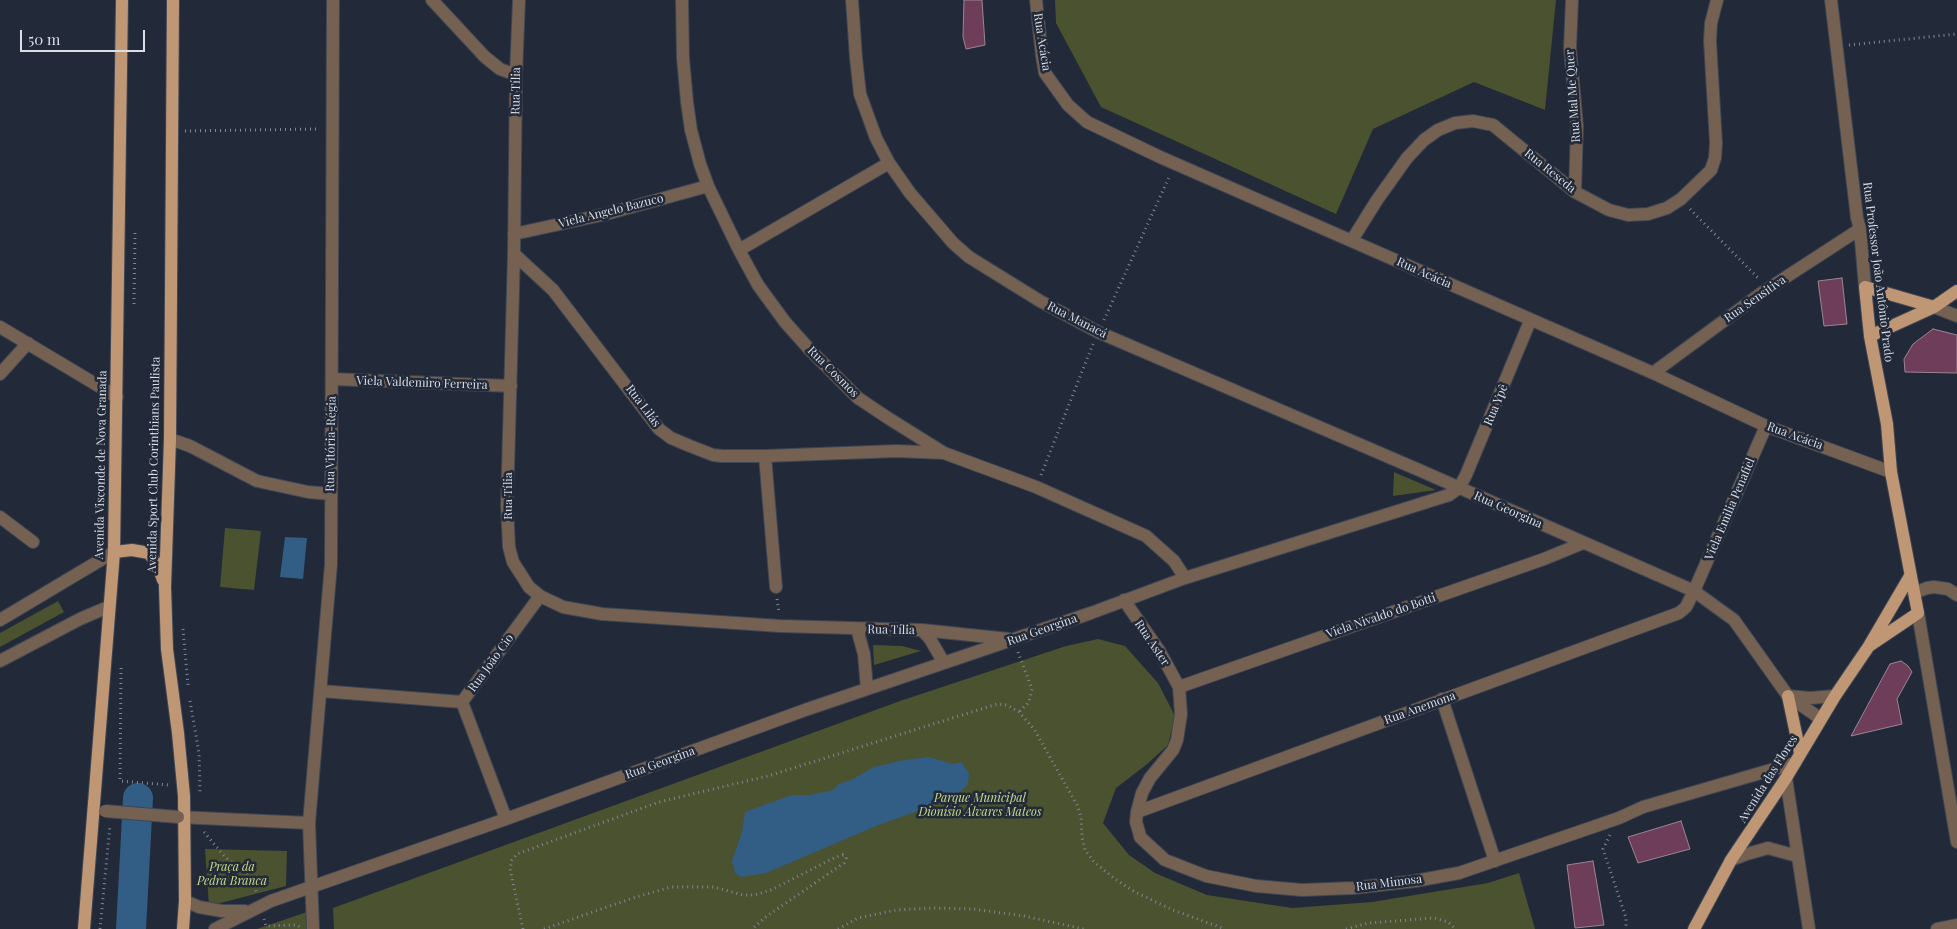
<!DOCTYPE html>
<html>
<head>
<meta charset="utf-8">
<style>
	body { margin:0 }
	#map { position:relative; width:1957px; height:929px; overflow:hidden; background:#222938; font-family:"Playfair Display",serif }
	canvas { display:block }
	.scale { position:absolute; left:20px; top:30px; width:125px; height:22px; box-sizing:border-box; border:2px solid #d9dee7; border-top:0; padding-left:6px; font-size:15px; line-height:18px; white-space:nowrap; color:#d9dee7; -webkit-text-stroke:4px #222938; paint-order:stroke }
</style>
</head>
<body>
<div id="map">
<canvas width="1957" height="929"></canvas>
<div class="scale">50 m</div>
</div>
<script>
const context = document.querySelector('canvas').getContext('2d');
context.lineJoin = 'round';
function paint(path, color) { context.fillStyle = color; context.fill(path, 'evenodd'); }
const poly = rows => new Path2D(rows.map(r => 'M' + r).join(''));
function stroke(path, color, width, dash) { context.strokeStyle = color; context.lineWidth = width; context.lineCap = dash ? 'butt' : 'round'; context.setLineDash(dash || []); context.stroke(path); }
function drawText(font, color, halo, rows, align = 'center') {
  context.font = font + ' "Playfair Display",serif'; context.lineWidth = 5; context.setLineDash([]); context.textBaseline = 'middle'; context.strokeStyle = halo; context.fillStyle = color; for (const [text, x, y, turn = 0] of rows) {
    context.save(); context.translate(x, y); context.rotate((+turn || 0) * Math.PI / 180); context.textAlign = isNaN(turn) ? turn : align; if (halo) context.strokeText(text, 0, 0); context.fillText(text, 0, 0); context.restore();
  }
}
paint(poly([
	[1055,0,1556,0,1545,110,1474,82,1373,129,1336,214,1101,107,1056,23],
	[1394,472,1436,490,1393,496],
	[225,528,261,531,254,590,220,587],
	[58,601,64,612,0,647,0,633],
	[1098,639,1125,646,1158,683,1175,716,1168,745,1146,765,1116,788,1103,823,1129,855,1155,873,1207,895,1292,908,1372,902,1488,883,1519,873,1535,929,334,929,333,908,900,701,1066,646],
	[873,645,902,646,921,651,874,665],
	[205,849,287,851,286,886,209,906],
	[307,912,306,929,257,929,266,926]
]), '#4a5230');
paint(poly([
	[285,537,307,538,303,579,280,577],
	[929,757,953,764,961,762,969,773,968,784,954,798,876,826,766,873,741,877,735,873,732,861,742,832,745,812,792,795,810,795,833,790,839,784,851,780,874,767,904,760]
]), '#325d84');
stroke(poly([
	[131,929,138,798]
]), '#325d84', 30);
const building = poly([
	[964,0,982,0,985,45,966,49,963,37,964,0],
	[1842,278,1847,324,1824,326,1818,281,1842,278],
	[1933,329,1957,335,1957,373,1905,372,1904,359,1913,344,1933,329],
	[1901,661,1908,666,1912,672,1897,699,1902,724,1851,736,1890,664,1901,661],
	[1681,821,1690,849,1638,863,1628,837,1681,821],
	[1593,861,1604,925,1575,928,1567,865,1593,861]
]);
paint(building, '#6e3d5a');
stroke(building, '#9b8691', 1);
const minor = poly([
	[432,0,485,57,500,69,516,75],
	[519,0,516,75,514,254,507,505,509,547,513,562,529,587,540,596,563,607,602,614,780,626,922,630,1009,639],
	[682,0,683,58,687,102,691,130,700,164,708,186,739,250,758,285,785,322,810,350,858,398,888,418,944,453,1036,487,1146,536,1174,561,1185,578],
	[852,0,856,58,860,94,876,138,889,163,910,193,953,243,969,257,1040,301,1098,332,1419,470,1694,591,1734,620,1788,696,1821,719],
	[1036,0,1042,56,1045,73,1068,105,1087,122,1160,157,1653,373,1766,426,1891,472],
	[1572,0,1570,48,1577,126,1575,192],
	[1831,0,1857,218,1860,229,1865,287],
	[514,234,606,214,708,186],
	[1352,240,1377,200,1407,158,1424,140,1438,130,1455,123,1473,121,1493,125,1575,192,1609,210,1628,215,1648,214,1667,208,1681,199,1711,170,1715,158,1716,143,1710,41,1711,23,1717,0],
	[739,250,889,163],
	[514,254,553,290,659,429,671,438,690,446,713,455,722,456,765,456,897,451,944,453],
	[1934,307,1957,316],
	[0,327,117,397],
	[1653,373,1763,292,1860,229],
	[0,374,28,343],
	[332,379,511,386],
	[170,439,190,446,257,481,308,492,331,494],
	[765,456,776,587],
	[0,517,33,542],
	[1914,593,1927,588,1934,587,1948,589,1957,595],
	[1124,600,1160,652,1179,687,1181,714,1177,740,1173,750,1150,778,1142,793,1137,812,1136,822,1139,832,1140,837,1165,860,1206,876,1256,886,1302,890,1353,888,1415,881,1459,873,1619,818,1643,807,1795,763],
	[1918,613,1957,842],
	[0,620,114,552],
	[857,629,864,654,867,689],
	[922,630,930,639,944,663],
	[0,661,80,619,108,607],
	[1179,687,1544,559,1583,543],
	[321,691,462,702],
	[1788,696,1810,698,1835,696],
	[1442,699,1495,861],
	[1786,778,1809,929],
	[1137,812,1679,613,1686,607,1694,591,1766,426],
	[178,817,309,823],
	[506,819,462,702,540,596],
	[1731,860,1747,854,1768,848,1797,856],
	[185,901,199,907,222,911,245,911],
	[215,929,271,901,311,887,506,819,805,710,1091,613,1185,578,1449,495,1459,488,1466,475,1530,321],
	[313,929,309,823,331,564,333,0],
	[1937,929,1957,925]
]);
const major = poly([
	[173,0,170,439,165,587,167,649,178,733,184,796,185,901,183,929],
	[1870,336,1934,307,1957,291],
	[114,552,132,550,149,553,158,566,163,580],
	[1869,646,1918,613,1891,472,1887,424,1870,336,1865,287,1934,307],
	[1788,696,1800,753],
	[84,929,114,552,122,0],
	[1694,929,1731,860,1786,778,1835,696,1869,646,1910,576]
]);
stroke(minor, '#3f4654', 14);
stroke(major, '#3f4654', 14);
stroke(poly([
	[1849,45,1957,34],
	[185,131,318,129],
	[1690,209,1759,279],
	[134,304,135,233],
	[1104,320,1170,175],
	[1041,475,1093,344],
	[777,599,779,613],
	[183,629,188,685],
	[1018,652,1032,689,1029,702,1019,712],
	[121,668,120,781,169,785],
	[190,701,199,753,200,792],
	[204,832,225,857,251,876,257,894],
	[1610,835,1603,849,1626,918,1626,929],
	[264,919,266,926,297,925,300,927],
	[100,929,110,825],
	[523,929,510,869,512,860,517,854,659,802,768,776,997,704,1007,705,1019,712,1034,729,1077,805,1081,817,1082,837,1085,850,1094,862,1115,879,1135,892,1173,910,1225,929],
	[544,929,636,897,671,887,714,887,743,895,755,895,771,890,836,857,843,855,846,858,844,863,767,916,752,929],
	[838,929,858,918,896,910,933,908,973,909,1024,916,1084,929],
	[1346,929,1369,923,1434,918,1448,922,1456,929]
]), '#818793', 3, [1, 4]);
stroke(minor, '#756151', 12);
stroke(major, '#bf9775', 12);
const minorBridge = poly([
	[105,811,178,817]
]);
stroke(minorBridge, '#3f4654', 14, []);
stroke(minorBridge, '#756151', 12);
drawText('12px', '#d9dee7', '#222938', [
	["Rua Acácia",1042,42,81],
	["Rua Tília",516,91,-89],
	["Rua Mal Me Quer",1573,96,-94],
	["Rua Reseda",1550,171,39],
	["Viela Angelo Bazuco",611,211,-14],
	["Rua Professor João Antônio Prado",1878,272,83],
	["Rua Acácia",1424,273,24],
	["Rua Sensitiva",1755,299,-35],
	["Rua Manacá",1077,320,27],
	["Rua Cosmos",833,372,45],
	["Viela Valdemiro Ferreira",422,383,2],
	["Rua Ypê",1496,405,-67],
	["Rua Lilás",643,406,53],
	["Rua Acácia",1795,436,20],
	["Rua Vitória-Régia",331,444,-89],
	["Avenida Visconde de Nova Granada",101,465,-89],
	["Avenida Sport Club Corinthians Paulista",154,465,-89],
	["Rua Tília",508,496,-90],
	["Viela Emilia Penafiel",1730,509,-67],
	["Rua Georgina",1508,510,24],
	["Viela Nivaldo do Botti",1381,616,-19],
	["Rua Tília",891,630,1],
	["Rua Georgina",1042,630,-19],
	["Rua Aster",1152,643,56],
	["Rua João Cio",491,663,-54],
	["Rua Anemona",1420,708,-20],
	["Rua Georgina",660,763,-20],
	["Avenida das Flores",1768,779,-58],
	["Rua Mimosa",1389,883,-7]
]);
drawText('italic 12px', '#c9dc88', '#222938', [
	["Parque Municipal",980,798],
	["Dionísio Álvares Mateos",980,812],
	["Praça da",232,867],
	["Pedra Branca",232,881]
]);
</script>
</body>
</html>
